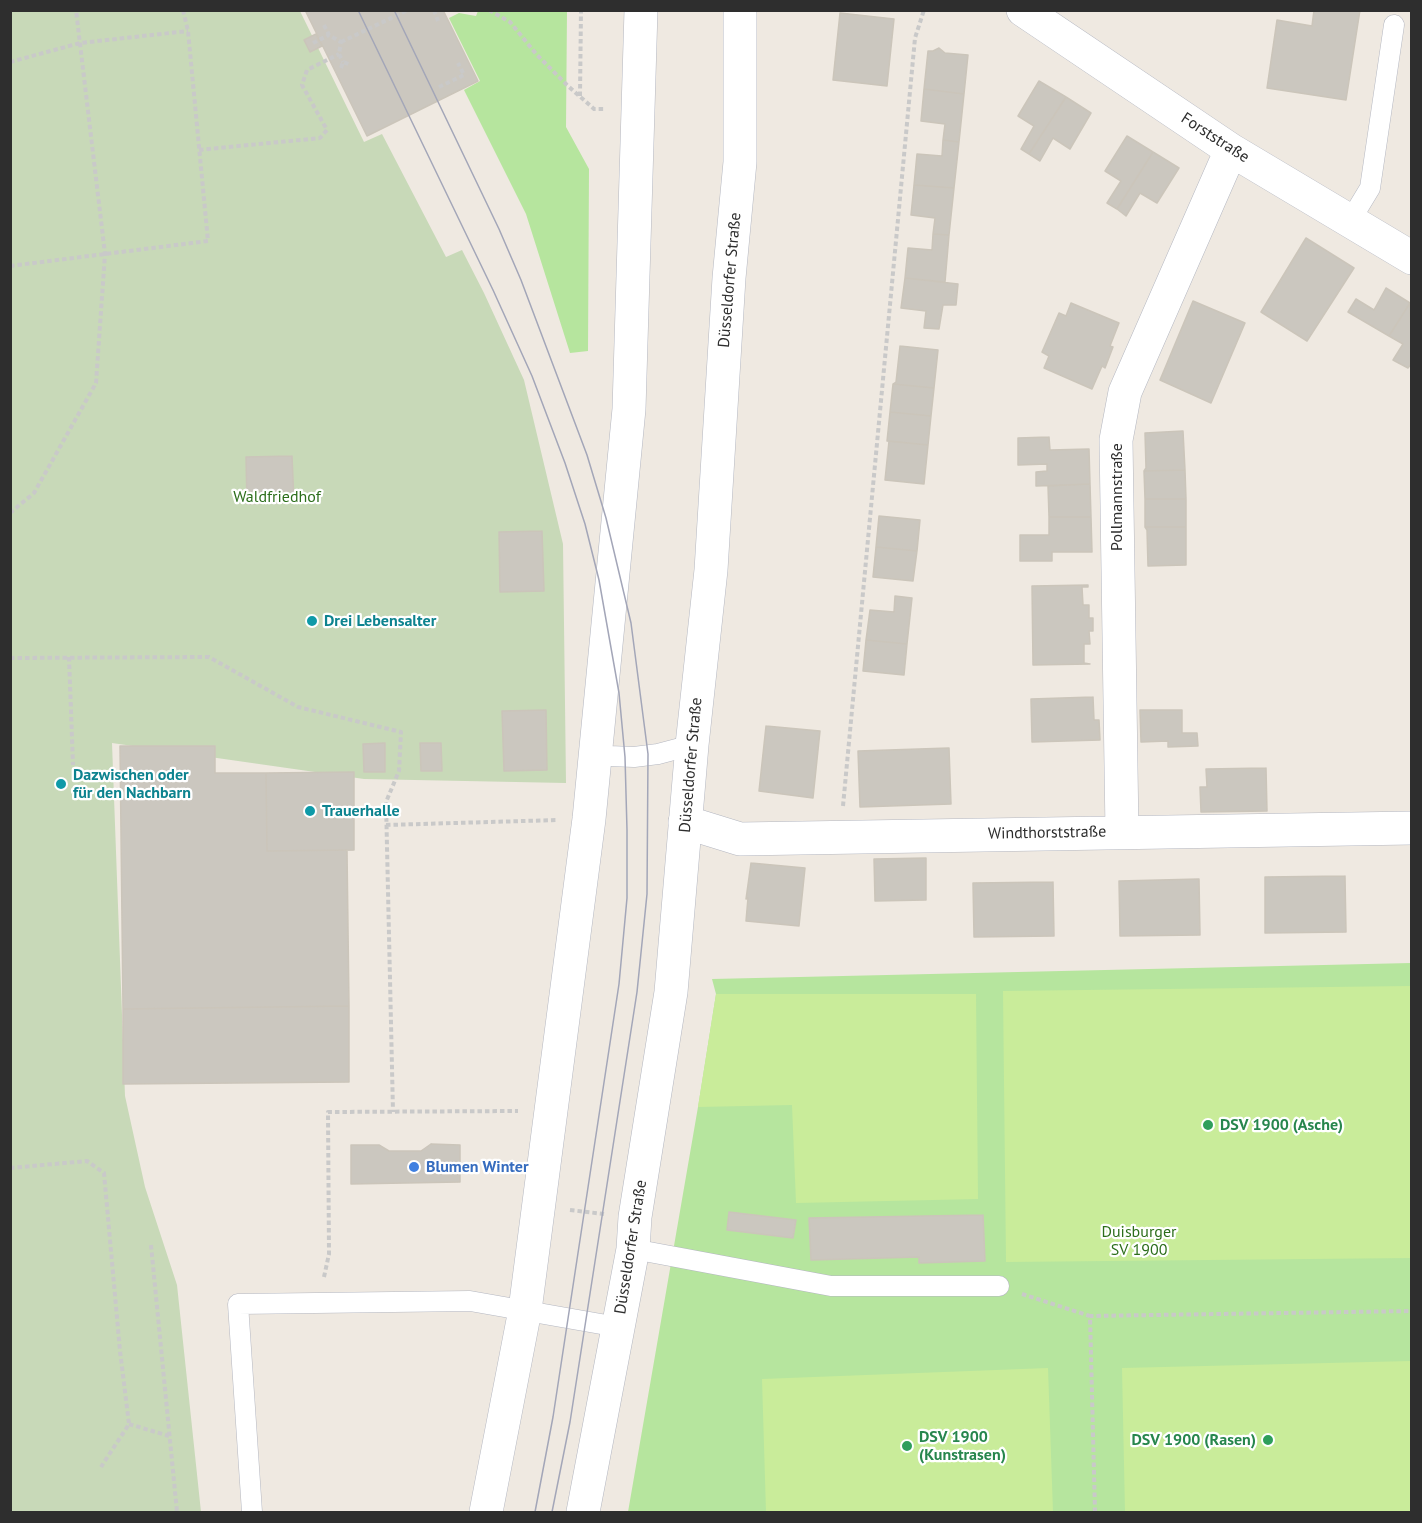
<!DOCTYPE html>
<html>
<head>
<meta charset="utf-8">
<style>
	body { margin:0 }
	#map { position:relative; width:1422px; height:1523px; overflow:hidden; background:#efe9e1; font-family:"PT Sans",sans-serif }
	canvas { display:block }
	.frame { position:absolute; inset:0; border:12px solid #2e2e2e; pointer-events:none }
</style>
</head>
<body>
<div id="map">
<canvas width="1422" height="1523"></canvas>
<div class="frame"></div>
</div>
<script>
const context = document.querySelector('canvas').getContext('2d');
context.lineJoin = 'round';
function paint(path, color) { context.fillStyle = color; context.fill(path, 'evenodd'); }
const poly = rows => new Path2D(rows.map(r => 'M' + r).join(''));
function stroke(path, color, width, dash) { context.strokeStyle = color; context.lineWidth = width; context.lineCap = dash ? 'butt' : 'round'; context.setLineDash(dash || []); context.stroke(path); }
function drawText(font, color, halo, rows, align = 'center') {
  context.font = font + ' "PT Sans",sans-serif'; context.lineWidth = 4.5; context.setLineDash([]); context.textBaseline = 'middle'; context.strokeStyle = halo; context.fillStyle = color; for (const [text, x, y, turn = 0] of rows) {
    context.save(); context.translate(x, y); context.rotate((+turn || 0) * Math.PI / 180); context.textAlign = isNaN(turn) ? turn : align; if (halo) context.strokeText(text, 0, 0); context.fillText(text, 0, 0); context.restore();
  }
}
paint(poly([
	[478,11,567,11,566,127,589,169,588,351,570,353,526,214,464,90,480,81,449,18,459,13,476,16],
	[1411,963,1411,1512,628,1512,698,1107,716,994,712,979]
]), '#b6e59e');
paint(poly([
	[10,11,300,11,364,142,382,134,446,257,462,250,484,293,524,380,563,544,566,783,364,779,112,743,125,1096,145,1187,177,1285,201,1512,11,1512]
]), '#c8d9b8');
paint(poly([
	[1411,986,1411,1258,1006,1262,1003,991],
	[716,994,976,994,978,1199,796,1203,792,1105,698,1107],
	[1411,1361,1411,1512,1125,1512,1122,1368],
	[1048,1368,1053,1512,766,1512,762,1379]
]), '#c9ec9a');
const building = poly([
	[305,10,443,10,478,81,367,136,305,10],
	[1314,10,1360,10,1346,100,1267,88,1277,20,1312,26,1314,10],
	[840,13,894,19,887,86,833,80,840,13],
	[316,34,322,46,310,52,304,40,316,34],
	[939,48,945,53,968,55,964,94,924,89,928,51,933,51,939,48],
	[1039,81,1066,97,1029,154,1021,149,1034,126,1018,116,1039,81],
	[924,89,964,94,959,142,943,140,945,124,921,121,924,89],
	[1066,97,1091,113,1070,149,1053,138,1040,161,1029,154,1066,97],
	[1127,136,1153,152,1117,209,1107,203,1121,181,1105,171,1127,136],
	[943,140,959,142,954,188,914,185,917,154,942,156,943,140],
	[1153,152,1179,168,1157,203,1140,193,1126,216,1117,209,1153,152],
	[914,185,954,188,949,235,933,234,935,218,911,215,914,185],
	[933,234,949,235,945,282,905,278,908,248,932,250,933,234],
	[1306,238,1354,268,1307,341,1261,312,1306,238],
	[905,278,958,284,956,305,943,305,939,329,924,328,926,311,901,308,905,278],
	[1386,288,1410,303,1389,336,1348,312,1356,299,1374,310,1386,288],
	[1193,301,1245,323,1211,403,1160,380,1193,301],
	[1071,303,1119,323,1110,346,1113,347,1105,368,1102,366,1092,389,1044,368,1049,356,1042,352,1059,313,1066,316,1071,303],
	[1410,303,1412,363,1408,368,1393,360,1403,344,1389,336,1410,303],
	[900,346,938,350,934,388,893,384,896,382,900,346],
	[893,384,934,388,931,416,890,412,893,384],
	[890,412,931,416,928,445,887,441,890,412],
	[1183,431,1185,470,1144,471,1146,468,1145,433,1183,431],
	[1049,437,1050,450,1089,449,1090,484,1036,486,1036,472,1047,471,1047,464,1018,465,1018,438,1049,437],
	[889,441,928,445,924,484,885,480,889,441],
	[292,456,294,502,247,504,246,457,292,456],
	[1185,470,1186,499,1145,499,1144,471,1185,470],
	[1090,484,1091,517,1049,517,1048,486,1090,484],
	[1145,499,1186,499,1186,527,1145,527,1145,499],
	[879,516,920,520,917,551,876,547,879,516],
	[1049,517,1091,517,1092,552,1052,552,1052,561,1020,561,1020,535,1049,535,1049,517],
	[1145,527,1186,527,1186,565,1148,566,1147,530,1145,527],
	[542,531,544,591,500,592,499,532,542,531],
	[876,547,917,551,913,581,873,577,876,547],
	[1088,585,1088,587,1082,587,1083,605,1089,605,1089,618,1093,618,1093,631,1089,631,1090,644,1084,644,1084,663,1090,664,1033,665,1032,586,1088,585],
	[895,596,912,598,907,644,866,640,870,610,894,612,895,596],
	[866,640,907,644,904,675,863,671,866,640],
	[1093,697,1094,720,1099,720,1100,740,1032,742,1031,699,1093,697],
	[546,710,547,770,504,771,502,711,546,710],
	[1140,710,1182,710,1182,733,1197,733,1198,746,1168,747,1168,741,1141,742,1140,710],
	[766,726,820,731,813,798,759,791,766,726],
	[385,743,385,772,364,772,363,744,385,743],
	[420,743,441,743,442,771,421,771,420,743],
	[120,746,215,746,215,773,266,773,267,851,347,850,349,1006,123,1009,120,746],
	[949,748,951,804,860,807,858,751,949,748],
	[1266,768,1267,811,1201,812,1200,787,1207,787,1206,769,1266,768],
	[354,772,354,850,267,851,266,773,354,772],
	[926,858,926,900,875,901,874,859,926,858],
	[751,863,805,868,799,926,746,921,748,898,746,899,751,863],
	[1345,876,1346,932,1265,933,1265,877,1345,876],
	[1199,879,1200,935,1120,936,1119,881,1199,879],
	[1053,882,1054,936,974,937,973,883,1053,882],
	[349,1006,349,1082,123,1084,123,1009,349,1006],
	[431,1144,460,1145,460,1182,351,1184,351,1145,379,1145,389,1151,421,1151,431,1144],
	[729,1212,796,1220,793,1238,727,1230,729,1212],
	[983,1215,985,1261,919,1263,919,1257,811,1260,809,1218,983,1215]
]);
paint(building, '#cbc7bf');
stroke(building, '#cbc5ba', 1.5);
const lane = poly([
	[1350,221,1370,188,1394,25],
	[596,751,609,756,634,757,658,754,692,745],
	[633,1249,831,1286,999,1286],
	[252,1512,238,1304,470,1301,618,1327]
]);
const street = poly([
	[1023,10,1231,150,1412,258],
	[685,822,740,839,1412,828],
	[1122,832,1116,440,1125,392,1231,150]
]);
const secondary = poly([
	[486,1512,525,1310,589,819,629,409,641,10],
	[583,1512,633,1249,635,1217,671,992,692,745,711,570,729,278,740,162,740,10]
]);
stroke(lane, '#b4b7c1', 21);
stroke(street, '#b4b7c1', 34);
stroke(secondary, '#b4b7c1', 34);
stroke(poly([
	[434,10,438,21],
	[489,10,510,22,537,55,567,85,594,109,604,109],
	[324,25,329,35,341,42,339,54,343,62],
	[341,42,408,10],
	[313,43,329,35],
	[10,62,80,43,188,31],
	[341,68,343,62,349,64],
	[439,87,464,75,458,63],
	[580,96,581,10],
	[199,150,320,138,327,130,302,85,307,70,339,54],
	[10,266,208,241,188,31,183,10],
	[10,513,34,493,96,383,105,254,76,10],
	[69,657,73,765],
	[10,658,209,657,298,707,401,732,399,771,386,802,393,1112],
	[843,806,915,38,924,10],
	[386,825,558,820],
	[10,1168,87,1161,104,1173,120,1351,129,1424,101,1467],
	[570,1210,604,1214],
	[151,1245,177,1512],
	[324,1277,329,1254,328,1112,518,1111],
	[1022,1294,1090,1316],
	[129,1424,169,1436],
	[1095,1512,1090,1316,1412,1311]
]), '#c9c9c9', 4, [4.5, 3]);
stroke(lane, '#fff', 20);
stroke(street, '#fff', 33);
stroke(secondary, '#fff', 33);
stroke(poly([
	[358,10,493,290,532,376,565,463,585,524,599,580,619,693,625,757,627,830,627,898,619,984,553,1417,535,1512],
	[394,10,499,229,521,280,587,455,606,518,631,623,648,754,647,894,637,992,570,1422,552,1512]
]), '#a3a6b8', 1.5);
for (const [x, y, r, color] of [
	[312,621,6,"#0f9aa8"],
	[61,784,6,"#0f9aa8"],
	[310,811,6,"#0f9aa8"],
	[1208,1125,6,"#2e9e5b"],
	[414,1167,6,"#3f7fe0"],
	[1268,1440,6,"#2e9e5b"],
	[907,1446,6,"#2e9e5b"]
]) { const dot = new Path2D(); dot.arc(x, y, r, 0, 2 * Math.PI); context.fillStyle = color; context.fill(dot); stroke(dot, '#fff', 2); }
drawText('16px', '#2e2e2e', '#fff', [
	["Forststraße",1215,138,33],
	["Düsseldorfer Straße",730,280,-85],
	["Pollmannstraße",1117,497,-90],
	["Düsseldorfer Straße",691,765,-85],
	["Windthorststraße",1047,833,-1],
	["Düsseldorfer Straße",631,1247,-81]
]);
drawText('16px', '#2c6e1b', '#fff', [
	["Waldfriedhof",277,497],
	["Duisburger",1139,1232],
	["SV 1900",1139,1250]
]);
drawText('bold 16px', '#0d838f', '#fff', [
	["Drei Lebensalter",324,621],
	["Dazwischen oder",73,775],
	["für den Nachbarn",73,793],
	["Trauerhalle",322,811]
], 'left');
drawText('bold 16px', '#27864d', '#fff', [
	["DSV 1900 (Asche)",1220,1125],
	["DSV 1900",919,1437],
	["(Kunstrasen)",919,1455],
	["DSV 1900 (Rasen)",1256,1440,"right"]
], 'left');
drawText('bold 16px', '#366cbe', '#fff', [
	["Blumen Winter",426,1167]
], 'left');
</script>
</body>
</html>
